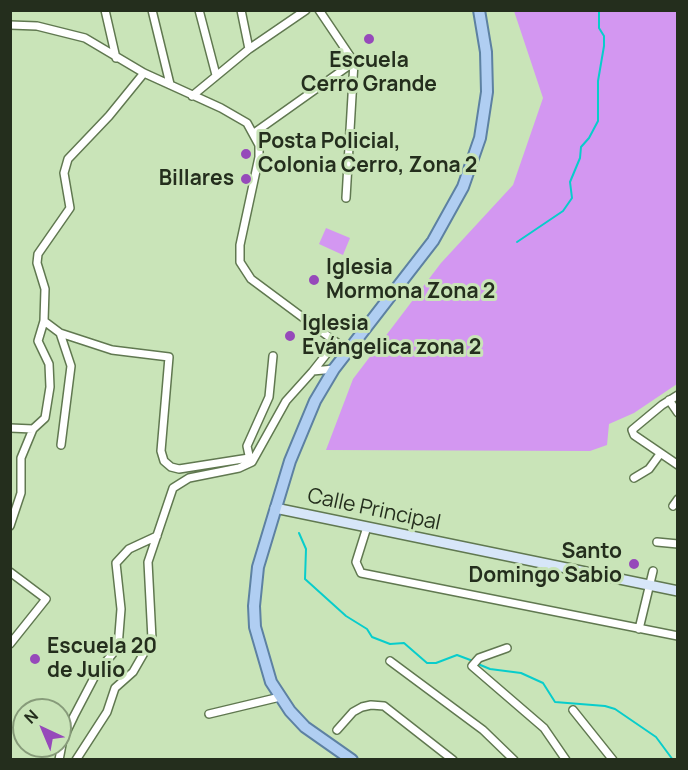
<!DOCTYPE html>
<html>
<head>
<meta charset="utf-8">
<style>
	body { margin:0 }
	#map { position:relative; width:688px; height:770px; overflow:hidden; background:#c9e4b8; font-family:Manrope,sans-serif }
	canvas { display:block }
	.frame { position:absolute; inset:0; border:12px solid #242e1d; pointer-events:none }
	.north { position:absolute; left:12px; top:698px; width:60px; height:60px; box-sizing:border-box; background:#c9e4b8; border:2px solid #879b7a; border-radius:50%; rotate:316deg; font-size:16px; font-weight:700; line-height:24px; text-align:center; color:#242e1d }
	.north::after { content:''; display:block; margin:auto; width:21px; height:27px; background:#9649ba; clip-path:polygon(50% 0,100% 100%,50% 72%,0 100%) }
</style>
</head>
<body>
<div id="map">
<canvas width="688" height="770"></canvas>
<div class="frame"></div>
<div class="north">N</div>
</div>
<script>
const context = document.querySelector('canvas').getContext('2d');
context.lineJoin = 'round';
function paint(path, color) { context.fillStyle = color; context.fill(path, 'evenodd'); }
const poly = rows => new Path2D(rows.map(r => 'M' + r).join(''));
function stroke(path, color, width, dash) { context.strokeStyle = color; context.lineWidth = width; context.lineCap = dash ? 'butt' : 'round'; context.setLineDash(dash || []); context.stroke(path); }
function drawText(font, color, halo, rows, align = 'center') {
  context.font = font + ' Manrope,sans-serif'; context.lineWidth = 6; context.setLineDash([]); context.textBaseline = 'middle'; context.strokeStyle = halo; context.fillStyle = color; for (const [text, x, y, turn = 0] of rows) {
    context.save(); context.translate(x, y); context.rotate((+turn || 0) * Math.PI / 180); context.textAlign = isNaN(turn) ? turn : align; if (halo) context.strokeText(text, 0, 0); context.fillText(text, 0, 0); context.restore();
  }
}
paint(poly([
	[514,11,677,11,677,384,634,413,609,424,607,445,590,451,326,450,353,379,441,263,513,185,543,98],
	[326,228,350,238,343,255,319,244]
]), '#d397f1');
stroke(poly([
	[517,242,563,211,572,198,570,182,580,158,581,147,589,138,598,121,598,81,604,46,604,36,599,28,599,10],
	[299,533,306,549,305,579,346,616,367,629,372,637,390,644,404,643,427,663,436,663,457,655,473,661],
	[478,664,490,669,521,673,543,683,555,702,605,706,615,709,656,737,673,760]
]), '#08cdcb', 2);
const street = poly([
	[105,10,116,58],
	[152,10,170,84],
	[199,10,216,75],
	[241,10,249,49],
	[319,10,354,62,346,198],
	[10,25,37,26,85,38,144,73,221,108,247,123,259,145,259,157,240,245,240,262,251,279,348,351],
	[192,96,249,49,306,10],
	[254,133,354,62],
	[44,321,60,333,112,350,169,357,161,451,164,461,171,467,179,469,249,458],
	[60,333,71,366,61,445],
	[313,371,336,342],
	[678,395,662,405,632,430,634,435,678,465],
	[669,400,678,413],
	[10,428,33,429],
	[250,460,247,446,269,397,273,356],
	[634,478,649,469,660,454],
	[673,506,678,499],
	[10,526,21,493,21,458,33,429,45,418,50,387,49,364,38,341,44,321,45,289,37,263,38,254,70,208,64,173,68,159,109,116,144,73],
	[367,527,356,562,361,573,678,636],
	[657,542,678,544],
	[10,572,46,599,10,644],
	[639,629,653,571],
	[507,648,479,658,472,666,544,728,566,760],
	[390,661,483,730,514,760],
	[573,710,613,760],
	[209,714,280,697],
	[337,730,353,712,362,707,371,705,384,706,453,760],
	[59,760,63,739,74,716,96,674,118,647,121,609,116,563,129,549,157,536],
	[76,760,107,712,115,688,133,672,152,639,148,562,173,488,189,478,239,468,252,462,286,401,313,371,334,369]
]);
const secondary = poly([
	[275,508,678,591]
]);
const primary = poly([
	[352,760,305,727,290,711,271,682,255,627,254,606,258,567,290,461,315,401,334,369,433,241,463,187,480,138,487,92,486,52,479,10]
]);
stroke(street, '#607850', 10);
stroke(secondary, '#607850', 12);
stroke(primary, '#5d81a2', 14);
stroke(street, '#fff', 7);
stroke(secondary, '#d7e6f8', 9);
stroke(primary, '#b0cef2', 10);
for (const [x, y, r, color] of [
	[369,39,6,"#9649ba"],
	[246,154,6,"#9649ba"],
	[246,179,6,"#9649ba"],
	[314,280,6,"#9649ba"],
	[290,336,6,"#9649ba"],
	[634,564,6,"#9649ba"],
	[35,659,6,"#9649ba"]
]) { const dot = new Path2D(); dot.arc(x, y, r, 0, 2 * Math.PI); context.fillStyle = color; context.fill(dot); stroke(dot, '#c9e4b8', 2); }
drawText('bold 21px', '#242e1d', '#c9e4b8', [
	["Escuela",369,61,"center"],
	["Cerro Grande",369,85,"center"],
	["Posta Policial,",258,142],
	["Colonia Cerro, Zona 2",258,166],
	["Billares",234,179,"right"],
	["Iglesia",326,268],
	["Mormona Zona 2",326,292],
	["Iglesia",302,324],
	["Evángelica zona 2",302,348],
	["Santo",622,552,"right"],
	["Domingo Sabio",622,576,"right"],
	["Escuela 20",47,647],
	["de Julio",47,671]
], 'left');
drawText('21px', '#242e1d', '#c9e4b8', [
	["Calle Principal",374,510,12]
]);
</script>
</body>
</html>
